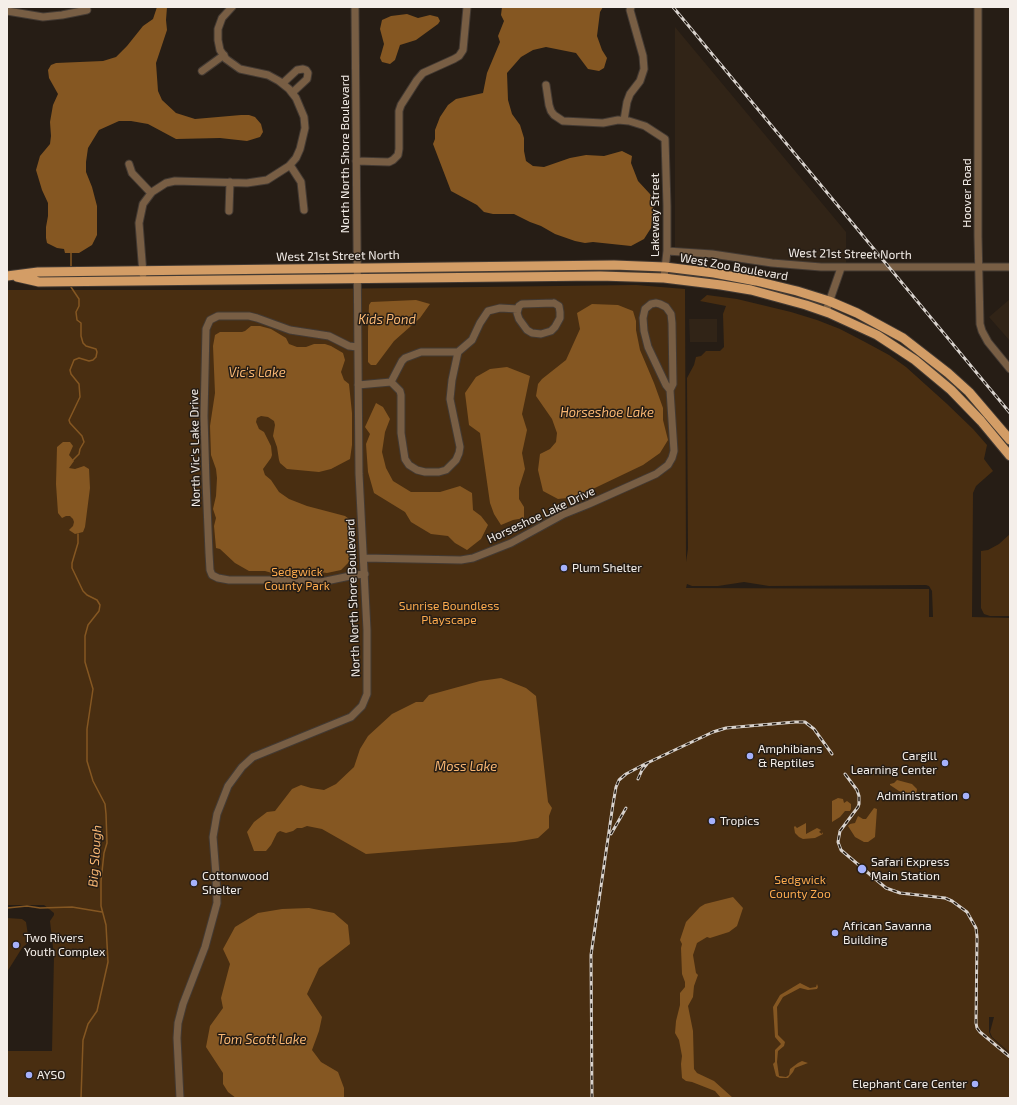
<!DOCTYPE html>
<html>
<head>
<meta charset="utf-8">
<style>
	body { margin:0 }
	#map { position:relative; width:1017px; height:1105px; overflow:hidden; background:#261d15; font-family:"Exo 2",sans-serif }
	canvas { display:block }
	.frame { position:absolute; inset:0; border:8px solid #f4eee9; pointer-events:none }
</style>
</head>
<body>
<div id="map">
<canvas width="1017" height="1105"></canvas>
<div class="frame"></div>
</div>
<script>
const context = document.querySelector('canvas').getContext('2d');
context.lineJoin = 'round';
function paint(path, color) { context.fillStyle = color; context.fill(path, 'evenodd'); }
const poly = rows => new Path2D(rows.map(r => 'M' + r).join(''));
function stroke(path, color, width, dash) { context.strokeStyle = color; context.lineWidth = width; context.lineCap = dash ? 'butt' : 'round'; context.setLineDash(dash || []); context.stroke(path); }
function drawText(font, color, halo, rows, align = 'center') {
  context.font = font + ' "Exo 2",sans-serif'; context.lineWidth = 3; context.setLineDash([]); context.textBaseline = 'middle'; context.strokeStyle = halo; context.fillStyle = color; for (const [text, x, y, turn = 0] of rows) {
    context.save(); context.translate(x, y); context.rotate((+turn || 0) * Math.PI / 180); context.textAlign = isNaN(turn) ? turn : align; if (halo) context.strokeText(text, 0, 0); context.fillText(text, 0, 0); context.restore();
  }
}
paint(poly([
	[675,27,846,232,846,265,782,261,755,258,712,250,675,247],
	[1010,299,1010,341,989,317],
	[689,319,717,319,717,342,690,342]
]), '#312417');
paint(poly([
	[636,285,685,289,686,562,688,549,687,378,694,365,696,357,701,356,706,351,720,351,724,347,723,314,726,306,700,301,707,295,737,299,791,312,817,320,840,329,865,342,889,355,906,367,946,403,973,429,987,445,984,459,993,471,976,486,973,493,972,617,1010,618,1010,1053,992,1037,990,1032,994,1017,989,1017,989,1032,991,1037,1010,1054,1010,1098,7,1098,7,1051,52,1051,54,956,50,921,54,915,54,913,44,905,7,905,7,290,244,290],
	[744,582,769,586,926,585,929,586,932,591,933,617,929,617,929,589,686,588,687,584,692,586,718,586],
	[1010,534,1010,616,990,616,984,614,981,608,981,551,988,550,999,544],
	[7,918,22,919,26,922,29,942,22,948,7,972]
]), '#492e11');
paint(poly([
	[157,7,167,7,166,20,167,30,156,63,158,91,162,100,176,113,195,119,241,115,249,115,255,117,261,124,263,132,260,137,247,141,220,138,176,139,148,124,131,121,119,121,99,130,88,148,86,162,86,172,92,187,97,206,97,235,92,245,79,253,65,253,64,249,57,248,47,243,46,238,46,227,48,216,48,203,42,190,36,170,40,156,50,144,51,136,50,122,53,105,58,94,49,78,48,70,51,65,56,63,103,61,116,57,127,46,143,26,153,19],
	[502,7,603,7,600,12,597,36,602,50,607,58,604,68,599,71,588,69,576,53,546,47,533,50,521,57,507,73,508,100,512,114,520,125,524,138,524,151,526,161,533,166,544,167,570,158,586,155,604,156,622,151,632,156,631,163,638,181,650,194,653,201,653,213,651,228,644,239,631,246,593,242,585,243,575,241,555,234,541,226,530,222,514,214,493,214,484,212,477,205,451,191,433,144,435,139,435,130,440,117,448,105,456,99,483,93,487,73,500,42,498,36,504,21,501,15],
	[407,14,418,18,430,15,438,17,440,21,438,24,416,40,400,45,395,60,390,64,382,62,380,58,384,44,380,29,382,20,391,16],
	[416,300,430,304,420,318,394,341,376,365,371,365,368,362,368,331,369,305,371,302],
	[592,304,618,305,633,311,636,321,636,330,640,350,654,383,663,408,663,420,668,440,660,453,643,465,576,497,558,499,543,491,538,470,540,454,550,449,556,442,557,433,552,419,536,396,538,384,542,379,566,360,580,329,577,313],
	[251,326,260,326,271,329,286,338,289,344,297,347,306,347,314,344,325,344,331,346,343,353,345,360,341,372,344,380,349,384,352,413,352,445,350,459,331,469,319,472,287,469,280,463,279,460,277,447,273,436,275,425,274,421,268,417,261,416,257,418,256,422,259,429,264,432,271,446,272,455,271,458,263,469,265,475,271,480,279,492,289,499,307,506,345,516,352,521,353,527,350,561,341,570,327,573,320,572,311,575,291,573,279,575,265,571,249,571,235,563,220,549,216,548,214,526,216,518,213,509,216,496,217,478,216,469,211,455,210,426,215,393,213,346,215,335,220,332,242,332,245,331],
	[507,367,530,376,522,414,527,430,522,453,525,469,519,488,519,499,524,507,524,518,513,520,501,525,494,514,490,503,480,433,469,425,465,393,476,377,490,369],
	[376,403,383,407,390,419,385,432,382,452,386,468,393,481,411,492,440,492,460,486,472,493,473,510,481,516,488,525,481,539,467,550,455,543,448,536,431,534,411,522,405,512,374,493,368,472,366,444,370,434,365,427],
	[63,442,70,442,73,446,69,455,74,461,69,468,75,469,84,466,89,469,90,488,85,527,83,532,75,534,69,530,73,526,74,522,73,519,70,516,66,516,62,518,58,513,56,484,57,447],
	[501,678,526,688,536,696,548,802,552,808,549,816,549,828,538,838,515,842,366,854,322,829,307,826,302,828,297,828,293,831,286,833,280,831,277,833,271,845,266,851,254,851,247,832,254,822,267,812,275,811,292,789,301,785,311,788,324,790,336,784,354,767,360,749,368,736,392,714,416,702,423,702,429,695,480,681],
	[897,780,912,784,917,789,916,795,914,796,899,791,890,785,890,784,894,783],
	[838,798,843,799,844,803,847,801,851,804,851,809,850,811,845,811,840,817,832,822,832,801],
	[874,808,877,809,875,837,868,842,864,842,855,837,848,826,850,824,855,823,858,816,863,819,866,819],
	[806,823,806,834,817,828,821,830,819,832,822,834,823,832,823,834,815,838,803,839,799,837,795,833,794,827,795,826,797,828],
	[733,897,743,908,737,926,729,932,710,938,707,937,697,943,693,955,696,973,698,975,694,986,693,997,688,1006,693,1031,694,1069,697,1073,714,1081,733,1098,721,1098,715,1091,692,1082,686,1081,682,1078,681,1064,682,1056,679,1040,675,1033,676,1021,680,1005,680,993,685,987,685,982,682,974,681,948,682,944,680,940,686,922,700,907,705,904],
	[309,908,334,913,348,925,350,944,319,968,307,994,322,1017,319,1031,312,1050,321,1062,338,1072,344,1088,344,1098,236,1098,228,1092,223,1084,223,1073,206,1047,210,1026,223,1008,221,998,230,964,223,949,235,927,258,913,282,909],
	[800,983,810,988,816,987,817,984,818,987,817,989,808,990,800,988,783,997,777,1007,778,1035,785,1042,784,1046,778,1051,777,1062,779,1076,786,1077,789,1075,790,1069,798,1063,802,1061,808,1063,795,1068,793,1072,788,1078,780,1078,776,1076,773,1064,775,1062,775,1050,781,1044,775,1037,773,1007,780,995]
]), '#855722');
stroke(poly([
	[71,269,71,253],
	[71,285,71,287,79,299,79,306,76,312,77,320,81,323,81,336,83,343,86,346,96,349,97,352,96,357,93,360,89,361,79,358,74,360,70,370,71,374,79,384,80,397,69,420,70,423,82,436,84,442,80,449,79,454,73,460],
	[78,534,78,543,72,563,72,568,83,591,87,595,97,600,100,605,99,611,88,625,85,636,85,662,93,689,87,729,87,761,93,781,105,804,106,814,107,843,104,853,101,881,101,906,106,925,108,962,97,1011,88,1024,83,1040,81,1098],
	[7,908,27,906,40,908,72,907,102,912]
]), '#855722', 1.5);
const minor = poly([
	[978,7,978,236,980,324,982,331,988,342,1010,369],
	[7,11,43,17,62,15,87,10],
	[202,71,224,55],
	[283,83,297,70,303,69,306,70,308,73,307,79,292,93],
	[546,85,549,105,551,111,554,115,563,121,603,123,618,120,629,121,645,126,665,139,667,206,667,251,664,278],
	[624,120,627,102,630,94,640,81,644,69,643,56,630,10,631,7],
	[356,161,389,162,393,160,398,155,399,149,399,111,401,105,417,80,423,73,454,59,459,56,463,50,467,7],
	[129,164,132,173,151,193],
	[290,165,301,182,304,210],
	[229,211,230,182],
	[667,251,712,254,772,263,821,267,1010,267],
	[143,274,139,223,143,204,152,192,166,183,175,181,247,183,267,180,289,166,296,158,300,149,305,128,304,117,296,98,289,89,279,81,268,75,240,69,226,59,220,50,218,40,218,29,222,18,232,7],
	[554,303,559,306,560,312,560,318,555,327,551,331,541,334,532,333,527,330,519,319,517,313,519,306,522,304,554,303],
	[826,311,841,268],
	[357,347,349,346,329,336,290,330,257,318,249,316,218,316,210,320,206,329,204,416,206,481,209,553,210,570,212,575,218,578,229,580,295,580,321,582,355,575,365,574],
	[391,382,400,391,401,395,401,433,405,459,409,465,417,470,425,472,439,472,446,470,456,460,459,453,460,447,450,399,452,380,458,352],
	[358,385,391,382,402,361,405,358,421,352,458,352,472,340,480,323,488,311,500,308,518,309],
	[364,558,461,560,473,558,511,543,564,514,589,504,656,474,668,465,672,458,674,451,670,390,673,384,672,323,671,314,666,307,660,304,656,303,651,304,645,309,643,318,644,331,648,347,666,385,670,390],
	[180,1098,177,1038,178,1023,183,1004,205,947,217,903,216,875,213,837,217,814,228,786,242,767,253,757,351,717,362,706,367,694,367,630,359,474,355,7]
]);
const major = poly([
	[7,276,38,272,614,265,665,267,714,273,756,281,797,291,829,301,857,313,881,326,903,338,948,373,969,392,1010,440],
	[17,277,39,282,600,276,664,278,721,285,751,290,806,305,829,313,877,335,915,360,951,390,981,421,1010,456]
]);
stroke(minor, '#433a33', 9);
stroke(major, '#433a33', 11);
stroke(minor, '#785e44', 7);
stroke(major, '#d39d66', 9);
const rail = poly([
	[673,7,1010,413],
	[845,774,857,790,859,796,859,804,858,807,840,831,838,842,841,850,886,888,900,893,945,898,952,901,967,912,976,928,977,937,976,1023,977,1028,980,1032,1010,1057],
	[638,779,642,770,647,764],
	[611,834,626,808],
	[592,1098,591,955,613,804,616,787,619,780,626,774,645,764,713,732,726,728,795,722,805,722,814,729,832,754]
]);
stroke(rail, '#d8d2cd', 3);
stroke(rail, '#261d15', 1.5, [4.5]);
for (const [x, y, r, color] of [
	[564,568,4,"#a5b1fc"],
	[750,756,4,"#a5b1fc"],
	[945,763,4,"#a5b1fc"],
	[966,796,4,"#a5b1fc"],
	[712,821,4,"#a5b1fc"],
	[862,869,5,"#a5b1fc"],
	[194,883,4,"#a5b1fc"],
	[835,933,4,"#a5b1fc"],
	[16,945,4,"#a5b1fc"],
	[29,1075,4,"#a5b1fc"],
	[975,1084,4,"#a5b1fc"]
]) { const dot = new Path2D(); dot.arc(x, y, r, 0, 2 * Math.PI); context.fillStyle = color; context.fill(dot); stroke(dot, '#261d15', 1.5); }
drawText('12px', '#f4eee9', '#261d15', [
	["North North Shore Boulevard",345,154,-90],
	["Hoover Road",967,193,-90],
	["Lakeway Street",655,215,-90],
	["West 21st Street North",850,254,1],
	["West 21st Street North",338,256,-1],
	["West Zoo Boulevard",734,267,10],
	["North Vic's Lake Drive",195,448,-91],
	["Horseshoe Lake Drive",541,515,-25],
	["North North Shore Boulevard",353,598,-92]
]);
drawText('12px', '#f4eee9', '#261d15', [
	["Plum Shelter",572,568],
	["Amphibians",758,749],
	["& Reptiles",758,763],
	["Cargill",937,756,"right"],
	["Learning Center",937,770,"right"],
	["Administration",958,796,"right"],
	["Tropics",720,821],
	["Safari Express",871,862],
	["Main Station",871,876],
	["Cottonwood",202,876],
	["Shelter",202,890],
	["African Savanna",843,926],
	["Building",843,940],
	["Two Rivers",24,938],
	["Youth Complex",24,952],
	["AYSO",37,1075],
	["Elephant Care Center",967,1084,"right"]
], 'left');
drawText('12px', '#fdab4e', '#261d15', [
	["Sedgwick",297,572],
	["County Park",297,586],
	["Sunrise Boundless",449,606],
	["Playscape",449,620],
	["Sedgwick",800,880],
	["County Zoo",800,894]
]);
drawText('italic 13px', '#f9b773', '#261d15', [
	["Kids Pond",387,320],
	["Vic's Lake",257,373],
	["Horseshoe Lake",607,413],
	["Moss Lake",466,767],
	["Big Slough",95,856,-86],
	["Tom Scott Lake",262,1040]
]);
</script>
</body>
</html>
